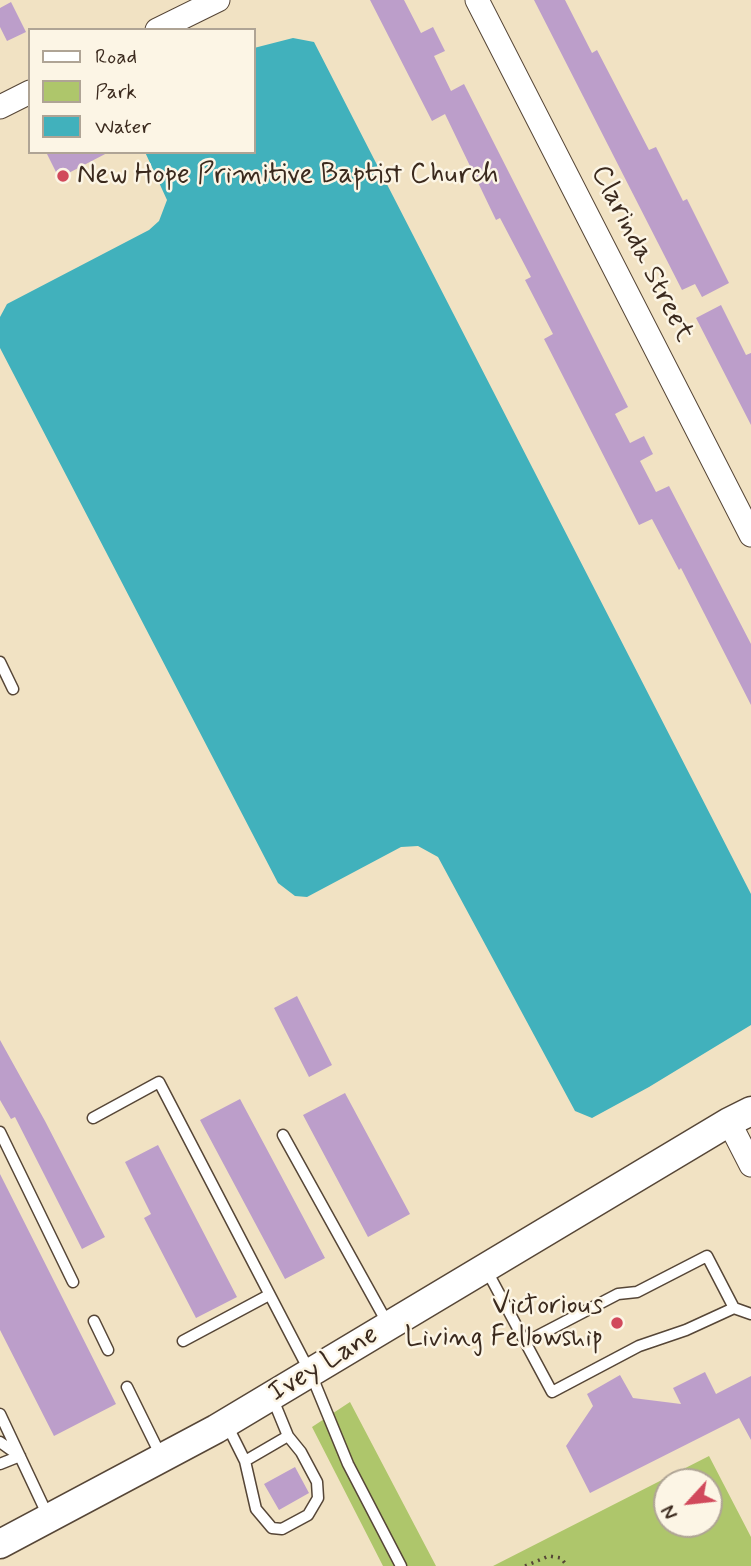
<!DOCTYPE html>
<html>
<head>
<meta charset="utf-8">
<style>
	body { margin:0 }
	#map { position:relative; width:751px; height:1566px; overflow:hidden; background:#f1e2c3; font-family:Mynerve,sans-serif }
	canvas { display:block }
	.legend { position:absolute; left:28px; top:28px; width:228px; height:126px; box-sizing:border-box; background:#fcf5e5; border:2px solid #afa495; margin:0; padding:9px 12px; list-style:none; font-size:21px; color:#3b2a1e }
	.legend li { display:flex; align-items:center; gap:14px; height:35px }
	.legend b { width:35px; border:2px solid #afa495 }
	.north { position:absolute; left:653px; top:1468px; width:70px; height:70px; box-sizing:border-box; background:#fcf5e5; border:2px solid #afa495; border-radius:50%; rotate:243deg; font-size:19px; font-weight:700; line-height:28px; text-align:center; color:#3b2a1e }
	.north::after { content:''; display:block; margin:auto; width:24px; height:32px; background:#d1495b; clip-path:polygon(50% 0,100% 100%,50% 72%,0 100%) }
</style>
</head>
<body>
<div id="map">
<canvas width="751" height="1566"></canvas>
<ul class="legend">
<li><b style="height:9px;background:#fff"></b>Road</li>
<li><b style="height:19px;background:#aec66b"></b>Park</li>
<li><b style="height:19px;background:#41b1bc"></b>Water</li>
</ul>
<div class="north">N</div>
</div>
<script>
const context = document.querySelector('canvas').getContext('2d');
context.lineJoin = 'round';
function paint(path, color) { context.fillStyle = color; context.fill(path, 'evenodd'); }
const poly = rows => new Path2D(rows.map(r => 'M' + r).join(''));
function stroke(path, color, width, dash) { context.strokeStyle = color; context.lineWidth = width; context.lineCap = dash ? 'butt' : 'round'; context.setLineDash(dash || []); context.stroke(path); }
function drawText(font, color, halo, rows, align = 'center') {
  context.font = font + ' Mynerve,sans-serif'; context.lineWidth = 5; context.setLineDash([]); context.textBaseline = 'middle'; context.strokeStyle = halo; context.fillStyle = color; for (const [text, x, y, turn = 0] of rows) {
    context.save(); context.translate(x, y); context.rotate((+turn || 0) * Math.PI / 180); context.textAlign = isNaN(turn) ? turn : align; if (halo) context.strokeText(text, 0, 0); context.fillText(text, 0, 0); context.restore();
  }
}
paint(poly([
	[350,1402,436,1566,383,1566,312,1427],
	[709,1456,751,1537,751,1566,493,1566],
	[667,1482,709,1482,709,1524,667,1524]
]), '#aec66b');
paint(poly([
	[293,38,314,42,751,894,751,1025,649,1087,592,1118,575,1111,438,857,418,846,401,847,307,897,295,896,278,883,0,348,0,317,7,304,149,230,159,221,167,200,145,152,254,152,254,48]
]), '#41b1bc');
paint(poly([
	[370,0,404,0,421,33,433,27,445,51,434,56,451,91,464,84,628,407,615,414,630,443,644,436,653,454,640,461,656,492,669,486,751,644,751,705,681,568,679,570,652,519,639,525,544,339,553,334,525,280,531,277,500,218,496,220,445,114,432,121],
	[534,0,565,0,592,53,597,50,649,150,656,147,683,201,687,199,729,283,702,297,695,284,682,290],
	[11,2,26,32,7,41,0,27,0,8],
	[46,152,109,152,59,178],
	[721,305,746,355,751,353,751,425,696,318],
	[297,996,332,1065,309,1077,274,1008],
	[0,1040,45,1121,105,1237,82,1249,15,1117,11,1119,0,1100],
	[345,1093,410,1214,368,1237,303,1115],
	[240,1099,325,1258,285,1279,200,1120],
	[158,1145,237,1297,196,1318,144,1218,151,1214,125,1162],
	[0,1174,116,1404,54,1436,0,1330],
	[705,1372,716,1394,751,1376,751,1440,739,1418,590,1493,566,1446,593,1406,587,1394,620,1375,633,1398,681,1404,673,1388],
	[295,1467,309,1493,279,1510,264,1484]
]), '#bc9eca');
const service = poly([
	[0,662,13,689],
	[93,1118,159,1082,311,1374,348,1464,401,1566],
	[0,1132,73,1282],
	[283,1135,389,1326],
	[486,1269,552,1392,639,1346,686,1330,734,1308,751,1314],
	[94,1321,108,1350],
	[183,1341,269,1295],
	[526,1342,618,1294,637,1292,707,1256,734,1308],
	[127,1387,161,1456],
	[0,1414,48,1516],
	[227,1425,245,1461,256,1509,272,1528,282,1529,308,1515,318,1498,317,1482,301,1452,288,1436,272,1397],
	[0,1442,18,1455],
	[245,1461,288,1436],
	[0,1464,20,1456]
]);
const minor = poly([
	[477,0,751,535],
	[157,30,218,0],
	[0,107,30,92],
	[729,1122,751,1165]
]);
const tertiary = poly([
	[0,1544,216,1429,729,1122,751,1111]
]);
stroke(service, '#564637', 13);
stroke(minor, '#564637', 25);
stroke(tertiary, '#564637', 31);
stroke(poly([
	[525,1566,549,1556,561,1558,567,1566]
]), '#564637', 3.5, [2, 5]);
stroke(service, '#fff', 10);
stroke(minor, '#fff', 23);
stroke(tertiary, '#fff', 28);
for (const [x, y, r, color] of [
	[63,176,7,"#d1495b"],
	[617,1323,7,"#d1495b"]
]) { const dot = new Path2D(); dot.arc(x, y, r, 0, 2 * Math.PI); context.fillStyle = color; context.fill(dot); stroke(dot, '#fcf5e5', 2.5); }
drawText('28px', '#3b2a1e', '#fcf5e5', [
	["New Hope Primitive Baptist Church",77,176],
	["Victorious",603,1307,"right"],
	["Living Fellowship",603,1339,"right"]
], 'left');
drawText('28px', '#3b2a1e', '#fcf5e5', [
	["Clarinda Street",641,254,63],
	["Ivey Lane",324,1365,-31]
]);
</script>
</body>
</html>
